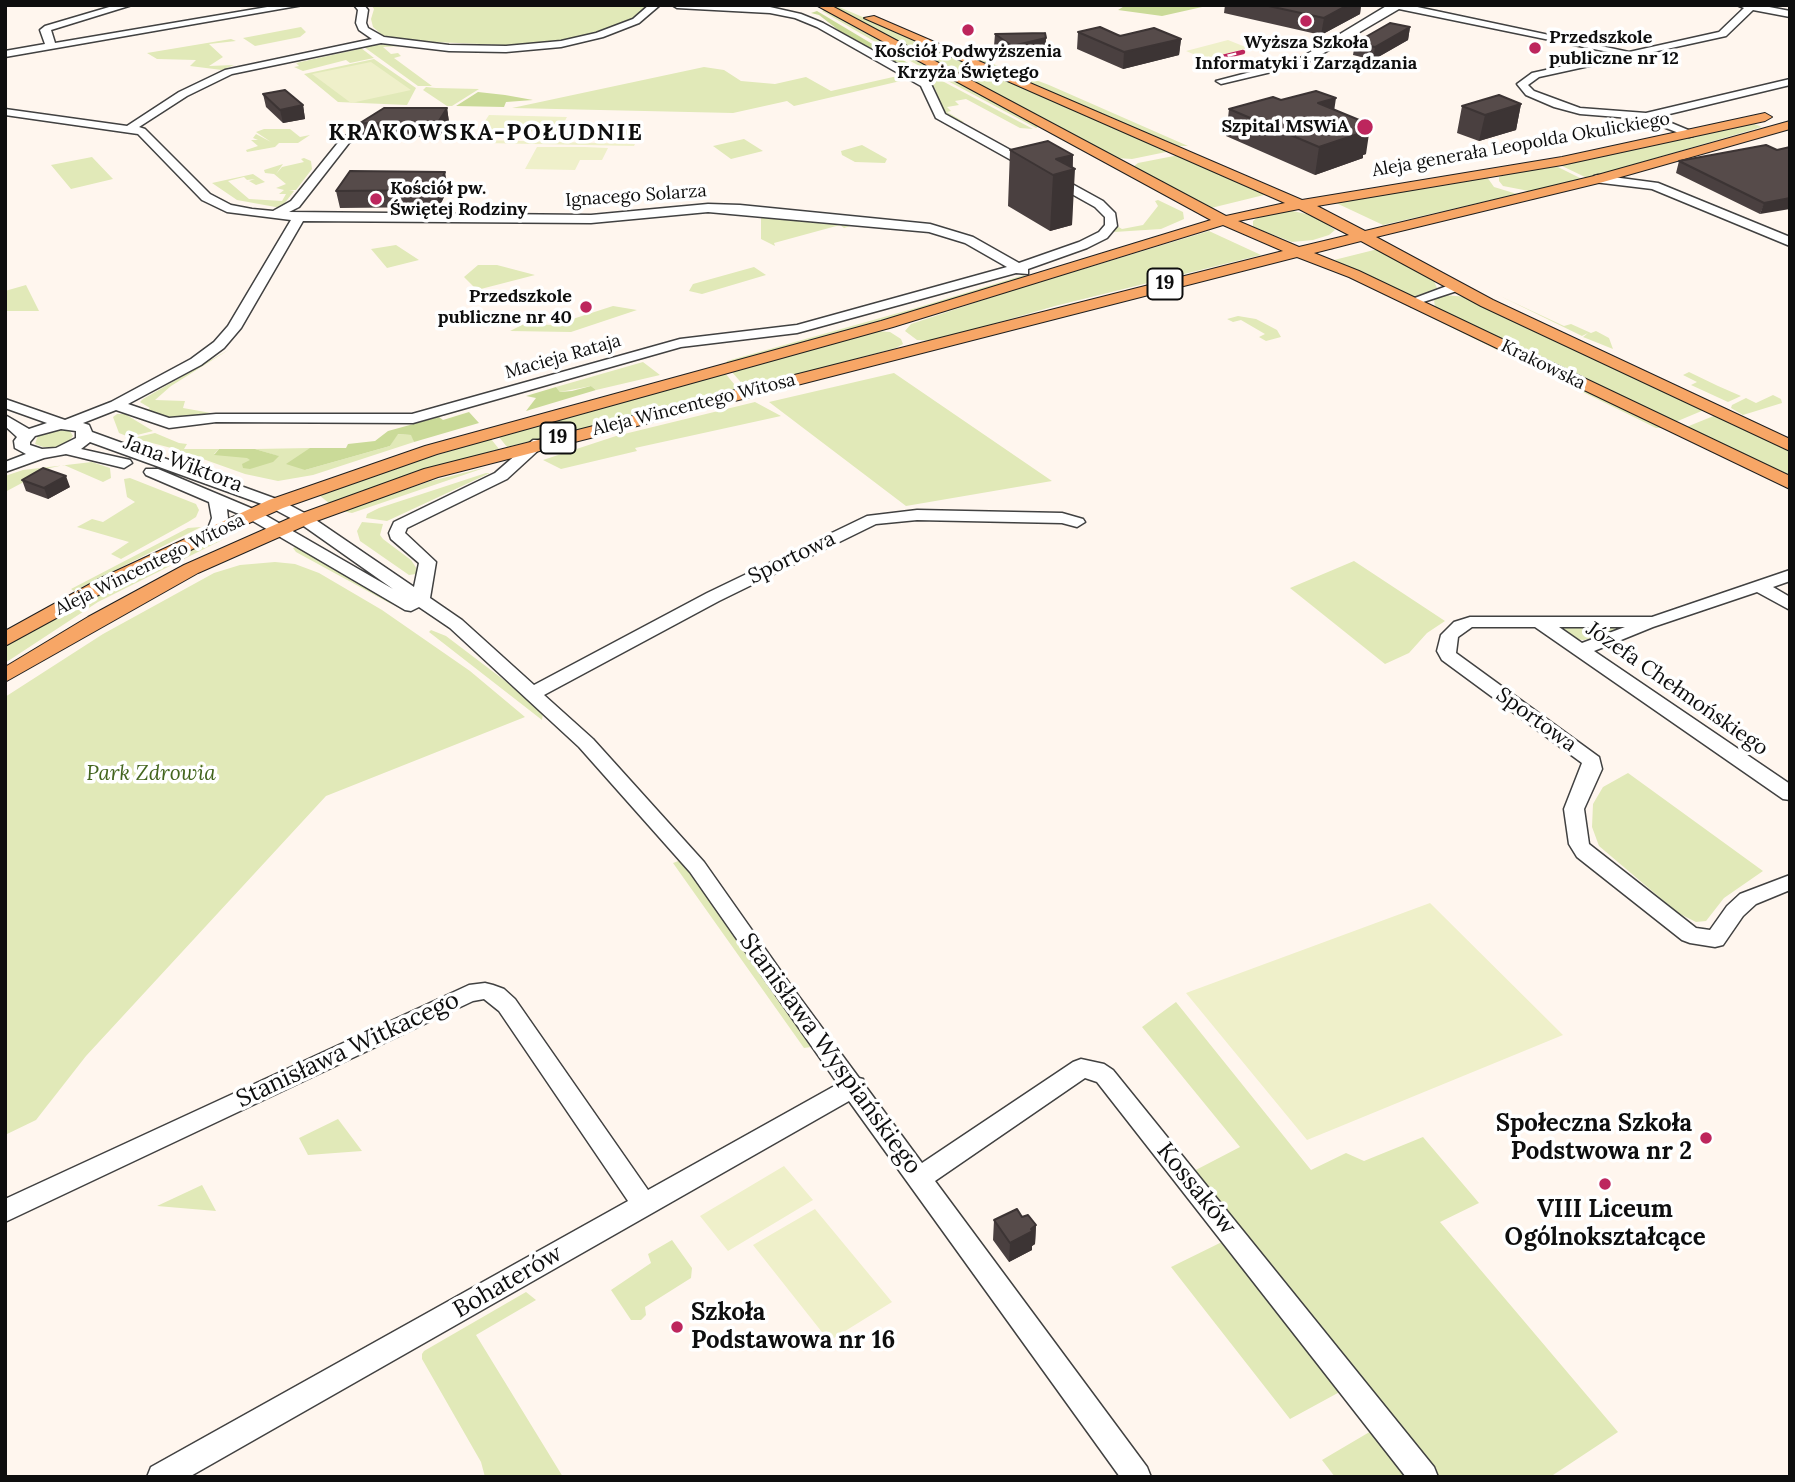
<!DOCTYPE html>
<html>
<head>
<meta charset="utf-8">
<style>
	body { margin:0 }
	#map { position:relative; width:1795px; height:1482px; overflow:hidden; background:#fff6ee; font-family:Lora,serif }
	canvas { display:block }
	.frame { position:absolute; inset:0; border:7px solid #0e0e0e; pointer-events:none }
</style>
</head>
<body>
<div id="map">
<canvas width="1795" height="1482"></canvas>
<div class="frame"></div>
</div>
<script>
const context = document.querySelector('canvas').getContext('2d');
context.lineJoin = 'round';
function paint(path, color) { context.fillStyle = color; context.fill(path, 'evenodd'); }
const poly = rows => new Path2D(rows.map(r => 'M' + r).join(''));
function stroke(path, color, width, dash) { context.strokeStyle = color; context.lineWidth = width; context.lineCap = dash ? 'butt' : 'round'; context.setLineDash(dash || []); context.stroke(path); }
function drawText(font, color, halo, rows, align = 'center') {
  context.font = font + ' Lora,serif'; context.lineWidth = 7; context.setLineDash([]); context.textBaseline = 'middle'; context.strokeStyle = halo; context.fillStyle = color; for (const [text, x, y, turn = 0] of rows) {
    context.save(); context.translate(x, y); context.rotate((+turn || 0) * Math.PI / 180); context.textAlign = isNaN(turn) ? turn : align; if (halo) context.strokeText(text, 0, 0); context.fillText(text, 0, 0); context.restore();
  }
}
paint(poly([
	[371,5,647,5,644,9,646,10,636,18,581,37,527,46,388,40,373,27,371,19,374,9],
	[839,7,976,65,1171,151,1132,159,1116,158,833,8],
	[824,10,911,58,1040,126,1036,128,884,47,822,11],
	[301,27,306,32,300,37,255,46,243,38],
	[231,39,236,41,209,44,223,57,209,66,234,65,222,70,190,66,196,60,157,59,147,53],
	[385,44,400,46,383,47,391,54,398,53,401,56,394,58,432,86,418,86,364,47,361,48,374,58,350,63,346,60,303,71,294,67,299,66,296,63,359,49,348,49],
	[948,47,1049,85,1188,146,1174,146],
	[374,59,416,88,407,105,338,102,304,74],
	[887,59,912,65,1033,129,1020,128,966,99,955,101,959,105,947,107,951,111,947,112,964,122,960,122,944,115,935,88],
	[704,67,724,70,741,81,775,84,806,77,831,91,902,75,909,79,794,106,787,101,733,113,512,108],
	[426,87,436,88,479,89,452,106,447,106,423,90],
	[1752,123,1762,127,1587,178,1560,165],
	[264,129,290,129,300,137,310,135,298,143,279,143,275,147,247,152,246,150,258,146,251,140,258,140,253,138,256,134,271,142,256,132],
	[744,139,763,151,731,159,713,146],
	[862,145,887,159,885,163,855,162,842,155,841,151],
	[1179,155,1268,194,1211,208,1133,167,1138,163],
	[92,157,113,179,71,189,51,165],
	[304,158,311,161,312,169,296,190,289,190,294,191,281,208,237,200,212,183,253,174,265,182,256,185,249,181,255,179,247,180,244,177,228,181,249,199,282,201,286,194,279,194,284,190,276,188,286,184,274,174,265,173,264,170,283,164,276,174,282,167,304,162,301,159],
	[1554,165,1582,179,1529,191,1503,186,1499,181,1499,177,1505,174],
	[1487,177,1494,187,1517,194,1383,225,1334,202],
	[1158,200,1183,212,1184,219,1161,229,1114,232,1117,226,1122,229,1143,225,1158,206,1155,201],
	[1282,211,1293,211,1315,216,1335,230,1329,235,1313,240,1292,242,1253,227,1253,221,1257,218],
	[761,216,859,223,844,228,840,225,774,243,775,246,761,239],
	[1209,231,1261,255,1055,306,934,341,917,340,905,331,911,324,1007,292],
	[396,245,419,260,387,268,371,249],
	[1378,249,1434,281,1437,288,1414,297,1334,260],
	[478,265,497,265,535,275,477,290,464,277],
	[754,267,766,275,702,294,689,291,693,284],
	[1024,275,1025,277,903,315,726,364,727,361,916,308],
	[26,285,39,311,5,311,5,291],
	[1444,295,1467,297,1704,410,1673,423,1435,307,1434,300],
	[1500,296,1564,326,1571,324,1591,333,1596,331,1609,338,1613,349,1583,337,1588,333,1582,336],
	[613,306,637,310,571,332,510,331,524,324,554,325],
	[1410,307,1416,309,1663,428,1656,428],
	[1238,316,1256,319,1277,330,1281,337,1266,341,1259,337,1265,334,1241,320,1233,322,1227,319],
	[876,331,890,332,901,339,903,344,896,348,746,388,731,371],
	[230,349,171,386,155,400,185,401,183,408,211,413,178,418,159,418,145,412,150,408,140,402,143,399],
	[643,362,660,375,596,390,591,386,560,392,556,387],
	[1689,372,1718,386,1741,396,1728,402,1691,385,1697,382,1683,375],
	[725,373,739,390,507,447,499,437],
	[894,373,1052,481,906,506,769,402],
	[1773,395,1781,399,1782,403,1743,415,1731,408,1732,405,1746,398,1756,403],
	[755,402,781,416,635,448,637,451,561,469,543,460,616,436],
	[117,414,125,414,153,431,129,437,119,433,113,417],
	[1716,415,1790,450,1790,478,1684,428],
	[55,430,70,431,73,436,68,442,56,447,43,447,35,444,38,435],
	[155,433,179,443,187,444,184,449,219,449,214,454,247,457,251,460,278,456,255,449,310,448,305,470,390,446,397,434,412,435,414,442,313,475,278,481,245,474,175,449,133,438],
	[491,439,499,449,436,467,330,504,319,495,410,463],
	[92,462,110,468,111,478,103,482,64,465,50,468,5,492,5,476,23,470],
	[487,467,352,513,342,511,431,481],
	[486,473,490,473,387,521,366,518,367,514,379,508],
	[130,478,196,504,199,510,196,517,188,522,121,559,111,554,129,542,77,527,92,519,103,522,135,502,127,497,124,479],
	[362,522,383,524,380,535,383,539,411,560,417,569,416,574,409,575,360,541,357,531],
	[201,527,74,591,71,589,188,528],
	[214,535,222,540,98,602,5,663,5,646,64,612],
	[297,546,372,587,393,605,296,552,293,548],
	[1354,561,1445,621,1427,633,1409,653,1385,664,1290,588],
	[275,562,295,564,319,573,382,610,470,671,525,717,326,796,86,1056,36,1120,5,1135,5,697,103,634,214,573,240,565],
	[1623,625,1626,627,1584,640,1572,639,1557,627],
	[431,630,446,636,504,680,543,713,542,720,429,632],
	[1628,773,1763,871,1724,898,1706,921,1696,922,1678,913,1599,846,1592,827,1593,804,1603,787],
	[681,860,714,906,811,1047,804,1048,673,863],
	[1176,1002,1311,1170,1346,1153,1364,1161,1423,1137,1479,1203,1440,1222,1618,1432,1550,1477,1431,1477,1190,1173,1240,1147,1142,1027],
	[338,1119,362,1151,308,1155,299,1138],
	[202,1185,216,1211,157,1206],
	[1228,1239,1347,1388,1290,1419,1171,1267],
	[672,1240,692,1268,691,1278,645,1307,646,1315,641,1320,631,1320,611,1290,651,1263,648,1254],
	[526,1292,536,1300,476,1335,563,1477,485,1477,481,1462,422,1359,422,1354,424,1351],
	[1378,1427,1417,1477,1335,1477,1322,1460]
]), '#e1e9b8');
paint(poly([
	[1126,5,1165,6,1211,5,1162,16,1118,10],
	[817,11,874,45,912,65,887,59,846,36,819,15,811,13],
	[478,92,505,95,533,100,506,102,504,107,456,106],
	[591,386,596,390,526,411,536,398,526,396,556,387,560,392,572,391],
	[469,412,479,423,414,442,411,435,398,434,390,446,305,470,286,464,310,448,346,448,348,444,375,441,388,431,439,417,443,420],
	[219,449,255,449,279,456,273,462,250,469,243,468,242,464,250,460,247,458,214,455]
]), '#cada98');
paint(poly([
	[1228,40,1248,48,1205,59,1186,51],
	[371,62,411,90,351,103,312,74],
	[489,115,567,117,559,132,479,130],
	[586,124,644,125,639,136,581,135],
	[484,140,635,144,634,146,483,143],
	[537,147,585,147,608,148,602,160,580,160,575,170,525,169],
	[1430,903,1563,1035,1307,1140,1186,993],
	[784,1166,813,1200,728,1251,700,1216],
	[815,1209,892,1302,829,1341,753,1245]
]), '#eff0ca');
const minor = poly([
	[116,5,132,5,51,30,55,43,279,5,303,5,5,57,5,51,45,44,40,30,45,26,116,5],
	[354,5,364,5,368,10,366,23,368,28,384,37,449,45,506,46,561,41,596,33,633,19,649,5,660,5,639,23,603,37,561,47,506,52,449,51,381,43,232,74,187,96,139,127,145,129,210,194,231,205,252,209,273,211,291,201,341,139,381,113,386,116,385,118,349,143,299,207,289,212,591,215,708,204,740,205,930,224,973,237,1019,263,1079,242,1099,232,1105,225,1105,217,1095,207,936,118,921,86,817,27,795,18,770,13,677,8,672,5,770,7,801,14,823,23,930,82,945,114,1103,201,1115,213,1117,226,1107,238,1087,248,1028,269,1028,274,1016,273,797,333,681,347,413,423,216,422,169,428,116,410,83,423,89,425,92,432,282,501,310,516,414,587,419,563,391,539,389,533,394,522,495,473,533,440,543,440,546,443,543,446,507,479,407,528,405,533,436,562,430,598,462,620,534,685,707,593,867,516,917,510,1062,513,1083,519,1085,522,1077,527,1062,523,917,520,876,524,719,601,544,695,593,739,704,862,792,987,859,1078,863,1079,866,1087,922,1163,1073,1062,1081,1059,1104,1064,1113,1070,1434,1467,1438,1477,1406,1477,1097,1082,1085,1078,935,1181,1147,1467,1151,1477,1120,1477,849,1101,189,1477,147,1477,151,1467,628,1201,499,1011,484,999,473,1001,5,1222,5,1199,469,985,485,983,493,985,504,989,515,999,648,1190,838,1084,690,872,579,747,450,628,419,607,411,611,405,610,246,517,227,509,228,518,221,534,209,534,207,531,212,518,209,502,146,475,144,472,146,469,158,469,258,511,393,589,298,522,270,507,90,442,81,449,130,460,132,463,124,468,66,454,44,458,5,472,5,462,26,454,15,448,14,441,17,437,5,426,5,415,29,429,47,423,5,408,5,399,65,420,111,402,191,359,214,342,228,326,291,220,227,212,202,200,138,134,5,115,5,109,127,126,179,92,225,70,372,39,359,30,356,23,358,10,354,5],
	[708,212,929,232,965,243,1007,267,797,325,680,339,412,414,216,414,169,418,128,404,201,365,224,348,241,328,303,221,591,223,708,212],
	[61,429,76,431,76,438,56,448,42,449,30,445,30,442,35,436,61,429],
	[1388,5,1408,5,1629,52,1719,32,1744,8,1737,5,1759,5,1790,11,1790,17,1753,10,1726,36,1539,77,1528,85,1534,91,1580,108,1646,113,1790,79,1790,85,1657,117,1693,132,1693,136,1689,137,1643,119,1580,114,1554,107,1526,95,1517,84,1532,73,1618,54,1399,9,1305,64,1221,84,1216,81,1297,60,1388,5],
	[1598,175,1658,183,1790,237,1790,246,1652,189,1594,182,1594,176,1598,175],
	[1455,283,1460,284,1460,290,1411,306,1404,302,1455,283],
	[1790,570,1790,581,1773,587,1790,597,1790,610,1757,592,1653,627,1594,651,1790,784,1790,800,1783,799,1535,627,1472,627,1458,637,1456,653,1599,757,1602,769,1584,809,1589,844,1696,928,1710,930,1727,906,1740,894,1790,875,1790,890,1756,904,1743,916,1723,945,1715,947,1690,943,1682,940,1577,857,1569,844,1564,809,1582,763,1442,660,1437,651,1441,635,1454,622,1470,617,1652,617,1790,570],
	[1559,627,1625,627,1582,643,1559,627]
]);
const major = poly([
	[816,5,830,5,1226,216,1285,203,864,18,874,16,1302,200,1562,157,1765,113,1772,117,1765,121,1562,165,1317,206,1365,231,1594,176,1790,121,1790,129,1603,182,1376,237,1493,300,1790,439,1790,451,1481,306,1361,241,1314,253,1359,271,1790,476,1790,489,1349,277,1297,257,438,477,311,523,198,573,5,682,5,667,88,617,184,565,297,515,424,469,1283,251,1223,225,893,327,437,454,283,508,222,535,115,586,5,646,5,631,101,578,269,500,425,446,881,321,1211,220,816,5],
	[1299,209,1349,235,1299,247,1238,221,1299,209]
]);
stroke(minor, '#414141', 3);
stroke(major, '#1f1f1f', 2);
paint(minor, '#fff');
paint(major, '#f7a666');
const rail = poly([
	[1210,60,1243,52]
]);
stroke(rail, '#bd265d', 4.5);
stroke(rail, '#fff', 2.5, [9]);
paint(poly([
	[1225,5,1361,5,1360,14,1321,35,1224,13],
	[1410,27,1408,40,1373,60,1353,55,1355,43],
	[1078,32,1181,39,1179,55,1123,69,1077,49],
	[995,34,1046,38,1045,50,1011,59,994,46],
	[263,94,303,105,305,119,283,123,266,107],
	[1281,100,1334,110,1364,125,1366,154,1363,155,1363,158,1315,175,1226,136,1229,109],
	[1521,104,1516,130,1479,141,1457,133,1462,106],
	[447,108,449,122,439,137,363,137,360,123],
	[1790,147,1760,214,1676,173,1679,161,1777,150],
	[1010,150,1073,155,1072,225,1050,231,1008,206],
	[448,189,439,207,340,208,336,191],
	[22,480,70,487,48,499,26,491],
	[1022,1217,1036,1225,1035,1244,1032,1246,1032,1250,1009,1262,993,1240,994,1220]
]), '#4a4040');
paint(poly([
	[1348,5,1361,5,1360,14,1321,35,1324,18],
	[1410,27,1408,40,1373,60,1375,47],
	[1046,38,1045,50,1011,59,1012,46],
	[1181,39,1179,55,1123,69,1124,52],
	[1336,98,1332,125,1318,103],
	[1521,104,1516,130,1479,141,1485,115],
	[303,105,305,119,283,123,280,110],
	[447,108,449,122,439,137,437,124],
	[1364,122,1363,129,1370,127,1366,154,1363,155,1363,158,1315,175,1319,147,1360,123],
	[1073,155,1072,170,1075,169,1072,225,1050,231,1053,175,1056,159],
	[445,172,448,189,439,207,436,190],
	[1790,198,1790,209,1760,214,1764,203],
	[66,476,70,487,48,499,44,488],
	[1036,1225,1035,1244,1032,1246,1032,1250,1009,1262,1010,1243]
]), '#3c3434');
const building = poly([
	[1264,5,1348,5,1324,18,1264,5],
	[1390,23,1410,27,1375,47,1355,43,1390,23],
	[1100,27,1120,36,1154,28,1181,39,1124,52,1078,32,1100,27],
	[1045,33,1046,38,1012,46,995,34,1045,33],
	[285,90,303,105,280,110,263,94,285,90],
	[1316,91,1336,98,1318,103,1364,122,1360,123,1370,127,1363,129,1367,131,1319,147,1229,109,1273,97,1281,100,1316,91],
	[1499,95,1521,104,1485,115,1462,106,1499,95],
	[384,108,447,108,437,124,360,123,384,108],
	[1048,141,1073,155,1056,159,1075,169,1053,175,1010,150,1048,141],
	[1766,145,1777,150,1790,147,1790,198,1764,203,1679,161,1766,145],
	[350,171,445,172,436,190,336,191,350,171],
	[43,468,66,476,44,488,22,480,43,468],
	[1017,1209,1022,1217,1028,1215,1036,1225,1031,1229,1033,1231,1010,1243,994,1220,1017,1209]
]);
paint(building, '#564b4a');
stroke(building, '#3c3434', 2);
for (const [x, y, r, color] of [
	[1306,21,7,"#bd265d"],
	[968,30,7,"#bd265d"],
	[1535,48,7,"#bd265d"],
	[1365,127,9,"#bd265d"],
	[376,199,7,"#bd265d"],
	[586,307,7,"#bd265d"],
	[1706,1138,7,"#bd265d"],
	[1605,1184,7,"#bd265d"],
	[677,1327,7,"#bd265d"]
]) { const dot = new Path2D(); dot.arc(x, y, r, 0, 2 * Math.PI); context.fillStyle = color; context.fill(dot); stroke(dot, '#fff', 2.5); }
drawText('bold 18px', '#0e0e0e', '#fff', [
	["Przedszkole",1549,38],
	["publiczne nr 12",1549,59],
	["Wyższa Szkoła",1306,43,"center"],
	["Informatyki i Zarządzania",1306,64,"center"],
	["Kościół Podwyższenia",968,52,"center"],
	["Krzyża Świętego",968,73,"center"],
	["Szpital MSWiA",1349,127,"right"],
	["Kościół pw.",390,189],
	["Świętej Rodziny",390,210],
	["Przedszkole",572,297,"right"],
	["publiczne nr 40",572,318,"right"]
], 'left');
drawText('18px', '#0e0e0e', '#fff', [
	["Aleja generała Leopolda Okulickiego",1521,145,-10],
	["Ignacego Solarza",636,196,-4],
	["Macieja Rataja",563,357,-16],
	["Krakowska",1543,365,26],
	["Aleja Wincentego Witosa",694,405,-14],
	["Aleja Wincentego Witosa",150,565,-26]
]);
for (const [x, y, w] of [
	[1165,284,35],
	[558,438,35]
]) { const box = new Path2D(); box.roundRect(x - w / 2, y - 15.5, w, 31, 5); context.fillStyle = '#fff'; context.fill(box); stroke(box, '#0e0e0e', 2); }
drawText('bold 19px', '#0e0e0e', null, [
	["19",1165,284],
	["19",558,438]
]);
drawText('21px', '#0e0e0e', '#fff', [
	["Jana Wiktora",183,464,21],
	["Sportowa",792,558,-26],
	["Józefa Chełmońskiego",1677,689,35],
	["Sportowa",1536,720,36]
]);
drawText('italic 21px', '#43651e', '#fff', [
	["Park Zdrowia",151,774]
]);
context.letterSpacing = '2px';
drawText('bold 23px', '#0e0e0e', '#fff', [
	["KRAKOWSKA-POŁUDNIE",486,133]
]);
context.letterSpacing = '0px';
drawText('24px', '#0e0e0e', '#fff', [
	["Stanisława Witkacego",348,1050,-25],
	["Stanisława Wyspiańskiego",830,1054,54],
	["Kossaków",1196,1189,51],
	["Bohaterów",508,1282,-30]
]);
drawText('bold 24px', '#0e0e0e', '#fff', [
	["Społeczna Szkoła",1692,1124],
	["Podstwowa nr 2",1692,1152],
	["VIII Liceum",1605,1210,"center"],
	["Ogólnokształcące",1605,1238,"center"],
	["Szkoła",691,1313,"left"],
	["Podstawowa nr 16",691,1341,"left"]
], 'right');
</script>
</body>
</html>
